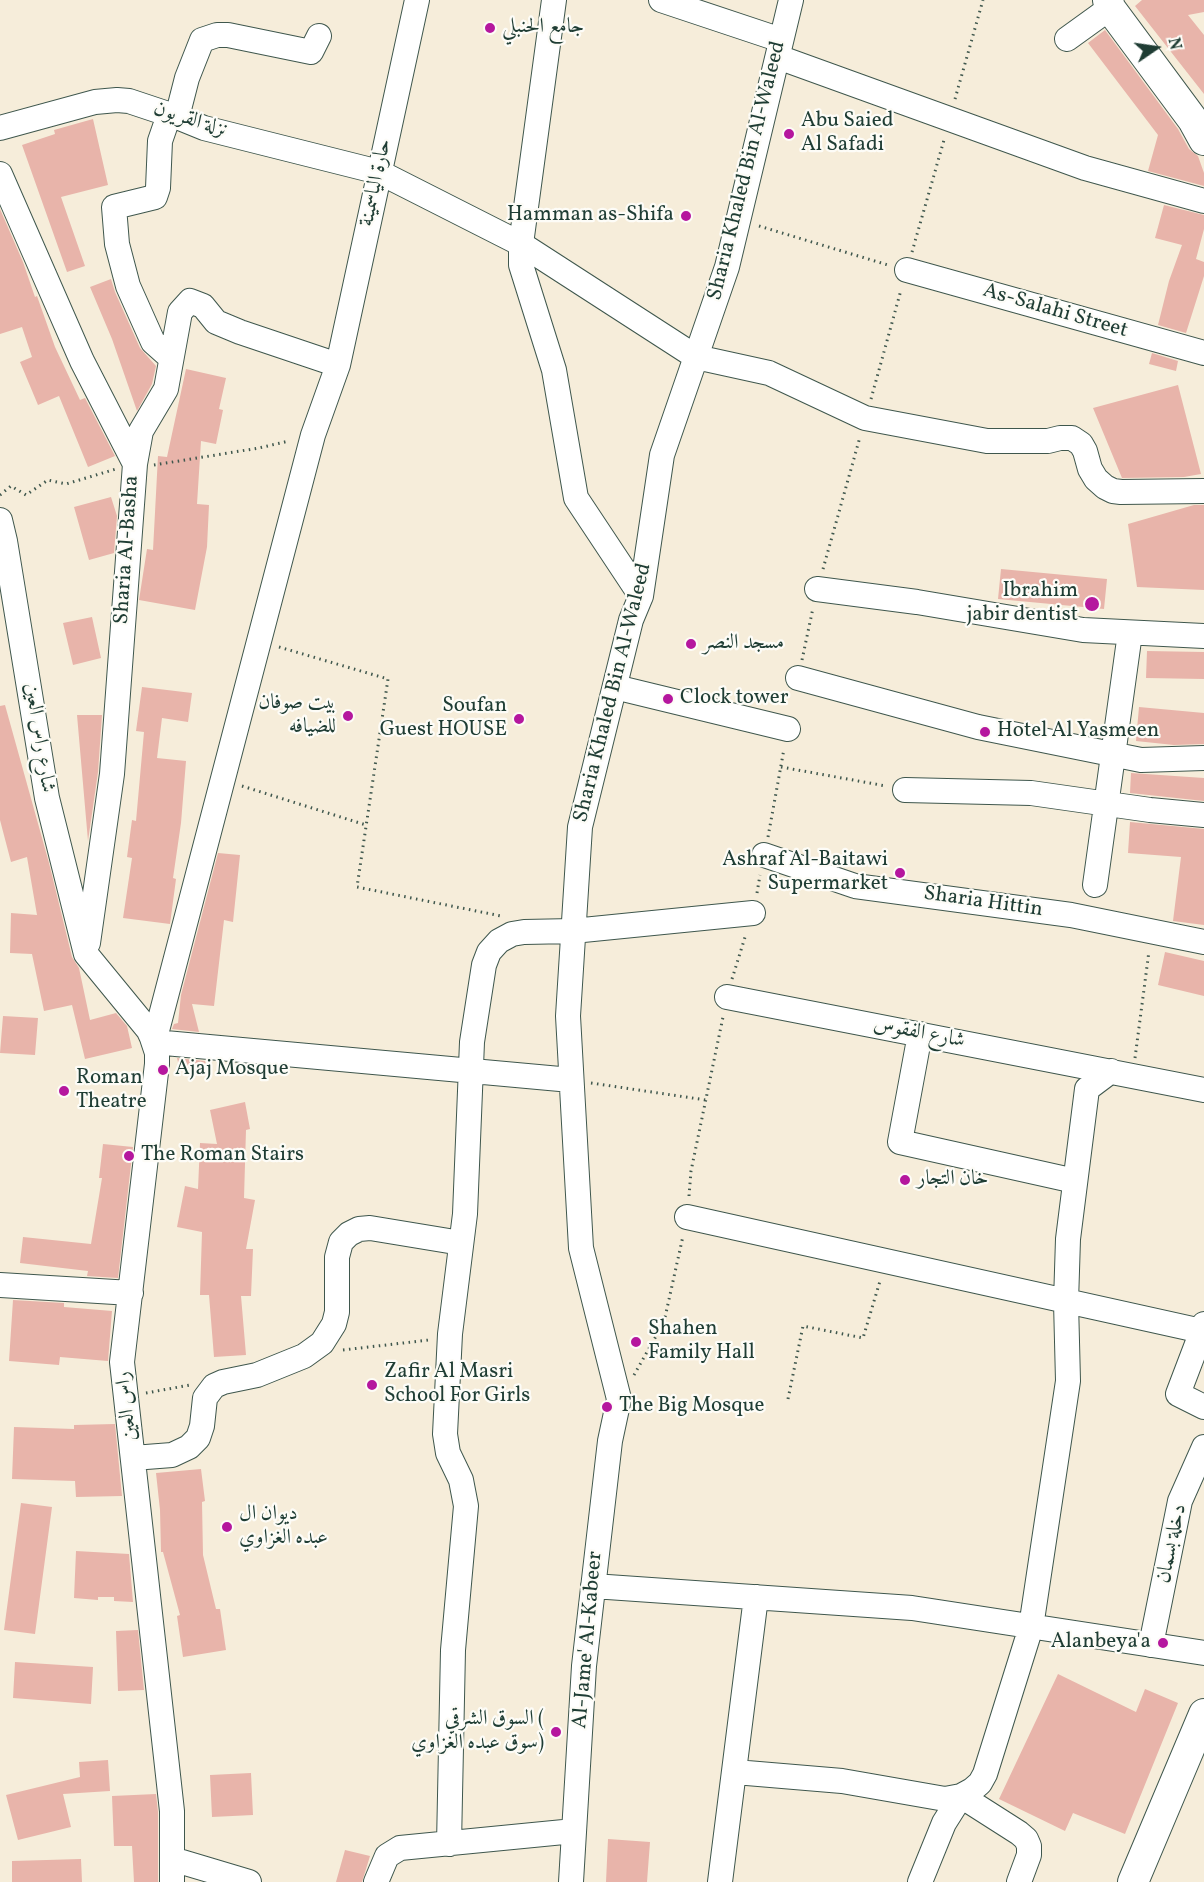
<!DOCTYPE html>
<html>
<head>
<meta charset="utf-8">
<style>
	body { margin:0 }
	#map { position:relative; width:1204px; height:1882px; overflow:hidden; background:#f6edda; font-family:Vollkorn,serif }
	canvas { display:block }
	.north { position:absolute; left:1126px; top:18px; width:60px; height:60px; -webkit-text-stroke:4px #fdfcf7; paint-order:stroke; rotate:77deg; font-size:16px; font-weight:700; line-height:24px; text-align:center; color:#1f3d34 }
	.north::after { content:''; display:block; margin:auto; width:21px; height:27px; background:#1f3d34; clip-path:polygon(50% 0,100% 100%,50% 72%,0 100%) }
</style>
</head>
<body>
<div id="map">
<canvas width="1204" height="1882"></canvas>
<div class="north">N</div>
</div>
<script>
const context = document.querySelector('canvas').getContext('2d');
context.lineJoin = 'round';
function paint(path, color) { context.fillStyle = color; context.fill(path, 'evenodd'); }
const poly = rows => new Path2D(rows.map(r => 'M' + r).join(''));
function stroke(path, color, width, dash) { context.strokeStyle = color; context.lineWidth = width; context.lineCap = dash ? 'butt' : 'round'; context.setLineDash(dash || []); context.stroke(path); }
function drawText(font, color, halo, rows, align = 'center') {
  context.font = font + ' Vollkorn,Amiri,serif'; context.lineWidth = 4.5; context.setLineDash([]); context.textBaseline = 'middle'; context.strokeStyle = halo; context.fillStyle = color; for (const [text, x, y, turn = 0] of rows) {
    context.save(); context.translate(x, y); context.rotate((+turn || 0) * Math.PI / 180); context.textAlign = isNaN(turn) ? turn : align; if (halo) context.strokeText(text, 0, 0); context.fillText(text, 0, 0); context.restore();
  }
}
paint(poly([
	[1142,0,1204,0,1204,12,1188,15,1204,35,1204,94,1135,6],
	[1105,30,1178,129,1189,149,1198,156,1204,173,1204,186,1148,171,1158,135,1088,43],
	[93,119,108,185,61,197,85,266,67,272,22,145,55,134,54,130],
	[1164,205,1204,215,1204,229,1196,259,1204,262,1204,276,1186,333,1158,325,1169,281,1182,245,1155,238],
	[0,209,23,262,35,297,37,296,55,347,80,400,85,398,115,456,88,467,59,396,38,405,20,362,32,357,22,327,0,334],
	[111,279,115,292,140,348,156,366,152,384,137,411,112,339,90,287],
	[1152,353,1178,361,1176,371,1149,364],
	[186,369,226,378,219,409,223,410,216,444,201,441,197,504,209,505,207,547,195,610,139,600,147,549,153,550,158,456,167,457],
	[1178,385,1201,474,1184,477,1122,478,1093,408],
	[111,497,117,516,114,553,89,560,74,507],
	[1194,505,1204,505,1204,590,1137,587,1128,524],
	[1001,569,1107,579,1104,609,998,599],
	[92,617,101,658,73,665,63,623],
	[1147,651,1204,652,1204,679,1146,678],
	[142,687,192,693,188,722,162,718,157,758,186,761,181,823,173,878,176,879,170,924,123,918,132,858,127,857,132,820,136,821,144,732,136,731],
	[5,705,49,863,72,957,79,968,90,1020,116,1013,127,1026,132,1048,85,1059,72,1005,44,1011,32,954,10,953,11,913,37,915,27,857,11,862,0,820,0,706],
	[1139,707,1204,713,1204,744,1174,745,1136,741],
	[77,715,102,715,98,772,88,841],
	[1131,773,1204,778,1204,801,1130,793],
	[1130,822,1204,829,1204,925,1173,921,1181,857,1128,853],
	[218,853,240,855,233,922,224,920,214,1006,192,1004,199,1032,172,1029,174,1024,178,1023,181,995],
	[1165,952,1204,961,1204,996,1158,985],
	[3,1016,38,1018,35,1055,0,1053],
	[177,1058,205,1061,206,1064,180,1070],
	[245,1102,250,1129,246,1130,244,1198,255,1200,246,1249,253,1249,251,1296,241,1296,246,1355,214,1357,209,1295,200,1295,202,1232,177,1227,185,1186,198,1189,200,1143,217,1144,210,1110],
	[103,1144,133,1147,118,1278,87,1276,88,1271,20,1263,23,1237,91,1244,102,1178,99,1178],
	[13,1300,64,1303,64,1307,112,1311,108,1361,60,1357,59,1365,9,1361],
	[115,1424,122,1496,76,1497,75,1481,12,1479,14,1427,74,1429,74,1425],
	[201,1469,205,1501,202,1502,203,1555,216,1609,220,1609,226,1650,183,1657,177,1616,180,1615,163,1552,161,1552,160,1510,156,1473],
	[21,1503,52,1507,35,1634,4,1630],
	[76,1551,129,1554,133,1602,114,1601,114,1597,98,1597,98,1600,74,1598],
	[138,1630,144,1690,118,1691,116,1631],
	[15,1662,93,1667,91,1704,13,1698],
	[1058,1674,1136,1712,1145,1689,1178,1703,1125,1834,1073,1813,1065,1831,999,1799],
	[108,1760,110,1791,63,1794,71,1827,18,1840,6,1795,80,1777,79,1762],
	[251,1773,253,1815,212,1817,210,1775],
	[156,1794,158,1812,158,1882,134,1882,132,1846,114,1846,112,1796],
	[608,1839,650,1842,647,1882,606,1882],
	[345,1850,370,1856,362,1882,336,1882],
	[81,1859,82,1882,12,1882,12,1861]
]), '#e8b4aa');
const minor = poly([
	[554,0,521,244,521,265,554,370,576,498,641,596],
	[661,0,781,40],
	[1067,39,1110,8],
	[778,57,1085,168,1204,201],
	[169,115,160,141,158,188,155,197,114,207,117,244,128,286,153,342,171,358],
	[177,117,187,78,202,40,217,35,228,35,311,52,319,36],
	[0,128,95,102,117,100,129,101,177,117,204,128,379,172,521,244,696,357,769,373,865,418,987,441,1048,441,1060,438,1072,438,1081,444,1085,451,1090,469,1096,479,1105,487,1113,491,1121,492,1204,491],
	[0,174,82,361,135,464,112,774,88,943],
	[907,270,1204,353],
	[135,464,141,431,166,389,180,312,190,301,203,306,216,322,240,332,338,365],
	[0,520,5,541,47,798,86,954,150,1032,157,1053,157,1064,122,1362,172,1811,172,1882],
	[817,589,917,602,1083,630,1204,636],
	[798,678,978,727,1141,760,1204,758],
	[615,687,788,729],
	[905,790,1031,793,1150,810,1204,815],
	[764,855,855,886,1071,915,1204,942],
	[1095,885,1130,633],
	[727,997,1204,1090],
	[148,1029,154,1042,571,1080],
	[920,1034,900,1142,1075,1181],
	[154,1042,313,435,338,365,417,0],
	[687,1217,1202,1331,1204,1324],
	[0,1285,131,1293],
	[1202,1331,1178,1394,1204,1407],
	[133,1458,172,1455,189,1447,198,1438,202,1426,205,1398,214,1386,223,1382,257,1375,304,1356,322,1343,334,1324,337,1312,337,1257,341,1242,349,1234,359,1229,370,1228,461,1243],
	[593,1586,912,1608,1204,1653],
	[1151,1645,1180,1501,1204,1447],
	[735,1772,842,1781,945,1799,961,1796,972,1790,980,1783,985,1774,1031,1627,1068,1381,1066,1302,1068,1239,1087,1089,1111,1071],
	[449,1844,453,1650,466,1506,461,1480,448,1453,445,1434,450,1334,465,1214,472,1042,484,965,489,952,499,941,512,934,524,932,573,931,753,913],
	[172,1859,249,1882],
	[376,1882,387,1856,400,1848,574,1831],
	[571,1882,584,1666,610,1441,619,1399,581,1248,568,1016,580,827,631,620,641,596,662,455,727,267,791,0],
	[720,1882,756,1597],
	[920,1882,944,1823,961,1796,1019,1833,1026,1839,1029,1846,1029,1855,1019,1882]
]);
const major = poly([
	[1108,0,1110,8,1193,120,1204,140],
	[1133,1882,1204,1714]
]);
stroke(minor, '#3f574d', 26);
stroke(major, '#3f574d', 32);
stroke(poly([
	[955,99,983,0],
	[759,226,888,265],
	[912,252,944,140],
	[871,399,901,290],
	[154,465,259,448,289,441],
	[0,495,11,486,26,495,48,480,66,484,116,469],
	[823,569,860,437],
	[279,647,388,679,357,887,501,916],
	[802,660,813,608],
	[781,767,886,786],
	[242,786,366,825],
	[768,837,784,749],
	[757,893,760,875],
	[732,979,746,934],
	[1135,1058,1149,951],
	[591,1083,706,1100],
	[689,1196,691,1171,723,1017],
	[343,1350,429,1340],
	[634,1375,664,1322,683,1236],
	[146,1393,190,1385],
	[788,1399,803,1326,863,1338,880,1281]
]), '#3f574d', 3, [1.5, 4.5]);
stroke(minor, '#fff', 24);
stroke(major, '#fff', 30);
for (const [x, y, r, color] of [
	[490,28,6,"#b5179e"],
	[789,134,6,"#b5179e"],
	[686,216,6,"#b5179e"],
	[1092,604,8,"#b5179e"],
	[691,644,6,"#b5179e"],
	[668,699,6,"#b5179e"],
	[348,716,6,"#b5179e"],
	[519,719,6,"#b5179e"],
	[985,732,6,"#b5179e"],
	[900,873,6,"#b5179e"],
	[163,1070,6,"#b5179e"],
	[64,1091,6,"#b5179e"],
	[129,1156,6,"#b5179e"],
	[905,1180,6,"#b5179e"],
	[636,1342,6,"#b5179e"],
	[372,1385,6,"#b5179e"],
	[607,1407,6,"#b5179e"],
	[227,1527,6,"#b5179e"],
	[1163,1643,6,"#b5179e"],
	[556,1732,6,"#b5179e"]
]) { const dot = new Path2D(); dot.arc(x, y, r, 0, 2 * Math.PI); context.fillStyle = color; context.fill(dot); stroke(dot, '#fdfcf7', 2); }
drawText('21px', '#1f3d34', '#fdfcf7', [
	["جامع الحنبلي",502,28],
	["Abu Saied",801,122],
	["Al Safadi",801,146],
	["Hamman as-Shifa",674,216,"right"],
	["Ibrahim",1078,592,"right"],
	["jabir dentist",1078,616,"right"],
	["مسجد النصر",703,644],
	["Clock tower",680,699],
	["بيت صوفان",336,704,"right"],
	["للضيافه",336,728,"right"],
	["Soufan",507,707,"right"],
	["Guest HOUSE",507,731,"right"],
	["Hotel Al Yasmeen",997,732],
	["Ashraf Al-Baitawi",888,861,"right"],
	["Supermarket",888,885,"right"],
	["Ajaj Mosque",175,1070],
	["Roman",76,1079],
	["Theatre",76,1103],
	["The Roman Stairs",141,1156],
	["خان التجار",917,1180],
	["Shahen",648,1330],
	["Family Hall",648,1354],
	["Zafir Al Masri",384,1373],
	["School For Girls",384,1397],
	["The Big Mosque",619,1407],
	["ديوان ال",239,1515],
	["عبده الغزاوي",239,1539],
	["Alanbeya'a",1151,1643,"right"],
	["السوق الشرقي (",544,1720,"right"],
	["سوق عبده الغزاوي)",544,1744,"right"]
], 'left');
drawText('21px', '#1f3d34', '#fdfcf7', [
	["نزلة القريون",190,121,18],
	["Sharia Khaled Bin Al-Waleed",748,171,-76],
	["حارة الياسمينة",377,183,-78],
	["As-Salahi Street",1055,312,16],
	["Sharia Al-Basha",128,550,-86],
	["Sharia Khaled Bin Al-Waleed",614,693,-76],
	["شارع راس العين",38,738,81],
	["Sharia Hittin",983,903,8],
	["شارع الفقوس",919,1034,11],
	["راس العين",128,1406,-96],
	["دخلة بسمان",1173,1544,-78],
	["Al-Jame' Al-Kabeer",589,1640,-85]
]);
</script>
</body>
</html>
